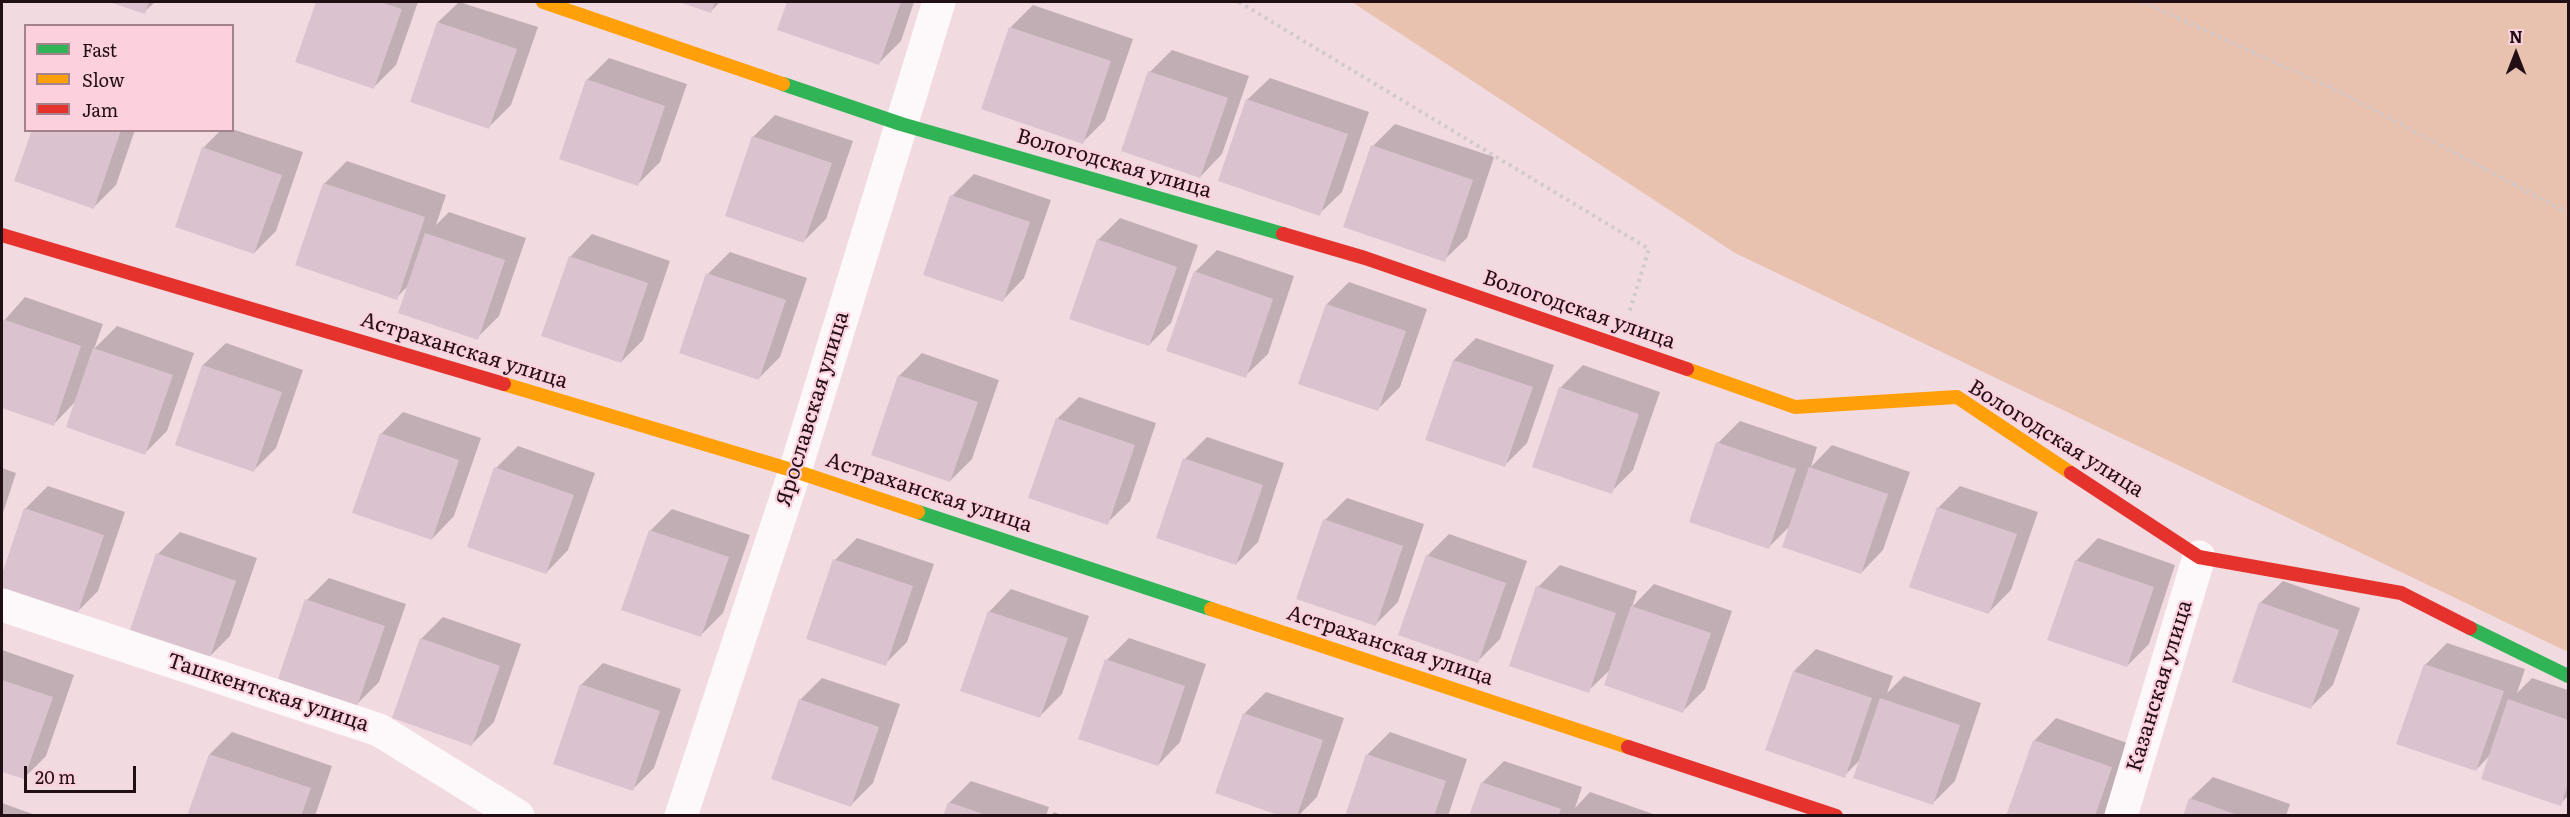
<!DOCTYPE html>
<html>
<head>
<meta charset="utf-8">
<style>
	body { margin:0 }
	#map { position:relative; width:2570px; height:817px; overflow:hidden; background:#f2dae1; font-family:Literata,serif }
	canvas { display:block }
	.frame { position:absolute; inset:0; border:3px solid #220f16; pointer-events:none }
	.legend { position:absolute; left:24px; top:24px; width:210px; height:108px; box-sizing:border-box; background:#fcd0dd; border:2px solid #a5838d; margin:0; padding:8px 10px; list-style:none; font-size:18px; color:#220f16 }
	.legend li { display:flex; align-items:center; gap:12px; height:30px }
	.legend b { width:30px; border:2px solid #a5838d }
	.north { position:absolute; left:2486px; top:24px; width:60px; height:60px; -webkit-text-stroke:4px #fcd0dd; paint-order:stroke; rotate:0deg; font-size:16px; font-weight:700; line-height:24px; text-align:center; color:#220f16 }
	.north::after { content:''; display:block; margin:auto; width:21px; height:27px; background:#220f16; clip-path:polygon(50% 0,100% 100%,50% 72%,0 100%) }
	.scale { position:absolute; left:24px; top:766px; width:112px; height:27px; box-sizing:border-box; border:3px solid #220f16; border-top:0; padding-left:8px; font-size:18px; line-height:21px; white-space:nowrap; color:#220f16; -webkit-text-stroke:4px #fcd0dd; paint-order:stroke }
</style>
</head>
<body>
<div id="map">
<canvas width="2570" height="817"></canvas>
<div class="frame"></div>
<ul class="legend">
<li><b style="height:8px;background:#30b455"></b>Fast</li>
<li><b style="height:8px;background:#ff9f0a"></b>Slow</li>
<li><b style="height:8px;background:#e5322d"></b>Jam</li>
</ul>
<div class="north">N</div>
<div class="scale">20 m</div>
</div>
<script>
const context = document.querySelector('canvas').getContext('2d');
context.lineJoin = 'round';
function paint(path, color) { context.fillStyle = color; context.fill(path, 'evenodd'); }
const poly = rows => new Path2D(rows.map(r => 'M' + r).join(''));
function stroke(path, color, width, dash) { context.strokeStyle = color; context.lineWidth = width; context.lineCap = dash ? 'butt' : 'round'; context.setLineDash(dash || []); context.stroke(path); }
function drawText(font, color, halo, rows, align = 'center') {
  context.font = font + ' Literata,serif'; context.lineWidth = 4.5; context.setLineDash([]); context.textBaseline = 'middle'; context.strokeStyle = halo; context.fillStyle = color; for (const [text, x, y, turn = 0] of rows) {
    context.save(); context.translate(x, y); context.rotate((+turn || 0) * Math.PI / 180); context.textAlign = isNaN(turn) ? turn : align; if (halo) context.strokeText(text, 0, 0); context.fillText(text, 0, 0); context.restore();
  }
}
paint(poly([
	[1352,2,2568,2,2568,652,1735,253]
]), '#e8c1af');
paint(poly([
	[112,2,155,2,144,12],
	[317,2,418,2,396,65,374,87,297,61],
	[459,2,538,27,511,105,489,127,438,22],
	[683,2,720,2,711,11],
	[789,2,914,2,901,41,879,63,779,29],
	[1033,5,1133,39,1105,120,1083,142,983,108,1011,27],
	[1172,50,1249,76,1222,154,1200,177,1150,72],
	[609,58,687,84,660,162,638,184,587,80],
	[1270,78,1369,112,1342,192,1319,214,1247,100],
	[775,115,853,141,826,219,804,241,753,137],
	[1395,124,1494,157,1467,238,1444,260,1373,146],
	[232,129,303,152,276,231,254,253,203,148,221,130],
	[33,130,135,130,116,185,94,207],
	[347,161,446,195,436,225,449,212,526,238,499,316,477,338,409,285,396,298,324,184],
	[974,174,1051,200,1024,278,1002,301,952,196],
	[1120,218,1198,245,1171,323,1149,345,1098,240],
	[592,234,670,261,643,340,621,362,570,257],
	[1217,250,1294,276,1268,354,1245,376,1195,272],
	[730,252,807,278,780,357,758,379,708,274],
	[1349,282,1427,309,1400,387,1378,409,1300,383,1327,304],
	[25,297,103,324,94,349,117,326,194,353,167,431,145,453,76,401,54,424,2,406,2,323],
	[1476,338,1554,365,1527,443,1505,465,1427,439,1454,360],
	[226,343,303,370,276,448,254,470,176,444,203,365],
	[922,353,999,380,972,459,950,481,899,376],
	[1583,365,1660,392,1633,470,1611,492,1534,466,1561,387],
	[1079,397,1156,423,1130,501,1107,523,1057,419],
	[403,412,481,438,454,516,432,539,381,434],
	[1740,421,1817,447,1811,467,1832,445,1910,472,1883,550,1861,573,1790,526,1769,547,1718,443],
	[1207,437,1284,463,1258,542,1236,564,1185,459],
	[518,446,595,473,568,550,546,573,496,468],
	[2,468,16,473,2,516],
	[48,486,125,512,98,591,76,613,2,587,2,579,26,508],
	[1960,486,2038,512,2011,590,1989,612,1938,508],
	[1347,498,1424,524,1398,602,1376,624,1325,520],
	[672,509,750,535,723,613,701,635,650,531],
	[180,532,257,558,230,636,208,658,158,554],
	[1449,534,1527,561,1500,639,1478,661,1427,556],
	[857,538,934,564,907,642,885,664,835,560],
	[2098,538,2175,565,2149,644,2127,666,2076,561],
	[1560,565,1637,591,1632,607,1654,584,1732,611,1705,689,1683,711,1611,669,1588,691,1538,587],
	[329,578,406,604,379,682,357,704,307,600],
	[2283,581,2360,608,2333,685,2311,707,2260,603],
	[1011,589,1089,616,1062,694,1040,716,989,612],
	[443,617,521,644,494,722,472,744,421,639],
	[1129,638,1206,664,1180,742,1158,765,1107,660],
	[2447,643,2525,669,2517,693,2532,678,2568,690,2568,796,2560,804,2491,754,2476,770,2425,665],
	[1816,649,1893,676,1887,693,1904,676,1981,703,1955,781,1933,803,1861,759,1844,776,1794,671],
	[2,650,74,675,46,756,24,778,2,770],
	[603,663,681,689,654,768,632,790,581,685],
	[822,678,900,704,873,783,851,805,800,700],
	[1266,692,1344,718,1317,797,1298,816,1285,816,1244,714],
	[2056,718,2133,745,2109,816,2008,816,2034,741],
	[232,732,332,766,315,816,189,816,210,754],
	[1390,732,1467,759,1448,816,1347,816,1368,754],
	[1504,761,1582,787,1575,808,1590,792,1659,816,1471,816,1482,783],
	[2213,777,2290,804,2286,816,2185,816,2190,799],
	[971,781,1049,807,1046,816,945,816,949,803],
	[2,803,38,816,2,816],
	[1054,812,1064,816,1051,816]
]), '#0003');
paint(poly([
	[109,2,149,2,145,14],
	[316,2,380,2,402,9,374,89,295,62],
	[679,2,715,2,711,13],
	[787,2,901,2,879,65,777,30],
	[437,22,517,49,489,129,410,102],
	[1009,27,1111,61,1083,144,981,109],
	[1148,71,1228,98,1200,178,1121,151],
	[586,79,665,106,638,186,559,159],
	[1246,99,1348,134,1320,216,1218,181],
	[32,130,121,130,94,209,14,181],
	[752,136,832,163,804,243,725,216],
	[1371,145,1473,180,1445,262,1343,227],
	[202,147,282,175,254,254,175,227],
	[323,183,425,217,397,300,295,265],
	[950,195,1030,222,1003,302,923,275],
	[425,233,505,260,478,340,398,313],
	[1097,239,1177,267,1149,346,1069,319],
	[569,256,648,283,621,363,541,336],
	[1194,271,1273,299,1246,378,1166,351],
	[706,273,786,300,759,380,679,353],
	[1326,304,1406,331,1378,411,1298,384],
	[2,319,81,346,54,426,2,408],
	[93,348,173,375,145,455,66,427],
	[1453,360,1533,387,1505,467,1425,440],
	[202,365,282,392,254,472,175,445],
	[898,375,978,402,950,482,871,455],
	[1559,387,1639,414,1612,494,1532,467],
	[1056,418,1135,445,1108,525,1028,498],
	[380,433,459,460,432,540,352,513],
	[1716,442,1796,469,1769,549,1689,522],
	[1183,458,1263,485,1236,565,1156,538],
	[494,467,574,495,546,574,467,547],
	[1809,467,1888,494,1861,574,1782,547],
	[1937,507,2017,534,1989,614,1909,587],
	[24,508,104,535,77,615,2,589,2,574],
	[1323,519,1403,546,1376,626,1296,599],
	[649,530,729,557,701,637,621,610],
	[156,553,236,581,209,660,129,633],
	[1426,555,1506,583,1478,663,1398,635],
	[833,559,913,586,886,666,806,639],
	[2075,560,2154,587,2127,667,2047,640],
	[1536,586,1616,613,1589,693,1509,666],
	[305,599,385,626,357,706,278,679],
	[2259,602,2339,630,2311,709,2232,682],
	[1631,606,1711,633,1683,713,1604,685],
	[988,611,1068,638,1040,718,960,691],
	[420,638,500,666,472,746,392,718],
	[1105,659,1185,686,1158,766,1078,739],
	[2424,664,2504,691,2476,771,2396,744],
	[1793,671,1872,698,1845,778,1765,750],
	[2,680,53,697,24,779,2,772],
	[580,684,660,711,633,791,553,764],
	[1880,698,1960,725,1933,805,1853,778],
	[799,699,879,727,851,807,771,779],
	[2508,699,2568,720,2568,783,2561,806,2481,779],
	[1243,713,1323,740,1297,816,1281,816,1215,793],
	[2033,740,2112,767,2095,816,2006,816],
	[209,754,311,788,301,816,187,816],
	[1366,754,1446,781,1434,816,1345,816],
	[1481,782,1561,809,1558,816,1469,816],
	[2189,798,2238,815,2237,816,2183,816],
	[948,802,986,815,986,816,943,816]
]), '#dac3ce');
stroke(poly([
	[1239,2,1649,249,1629,313],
	[2143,2,2338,91,2568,213]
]), '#d1cacc', 4, [3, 4.5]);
stroke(poly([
	[2,605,379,730,518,816],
	[681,816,795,471,939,2],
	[2121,816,2199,557]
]), '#fdf9fa', 33);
stroke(poly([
	[783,84,901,124,1283,234],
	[918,512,1211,609],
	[2470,628,2568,676]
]), '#30b455', 14);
stroke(poly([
	[543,2,783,84],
	[1687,369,1795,407,1957,397,2071,473],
	[504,384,795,471,918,512],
	[1211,609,1628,747]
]), '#ff9f0a', 14);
stroke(poly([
	[1283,234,1365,258,1687,369],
	[2,235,504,384],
	[2071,473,2199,557,2401,593,2470,628],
	[1628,747,1836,816]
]), '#e5322d', 14);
drawText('21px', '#220f16', '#fcd0dd', [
	["Вологодская улица",1114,164,16],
	["Вологодская улица",1579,310,19],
	["Астраханская улица",464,351,17],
	["Ярославская улица",813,409,-73],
	["Вологодская улица",2056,439,32],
	["Астраханская улица",929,493,18],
	["Астраханская улица",1390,646,18],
	["Казанская улица",2160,686,-73],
	["Ташкентская улица",268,693,18]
]);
</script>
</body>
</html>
